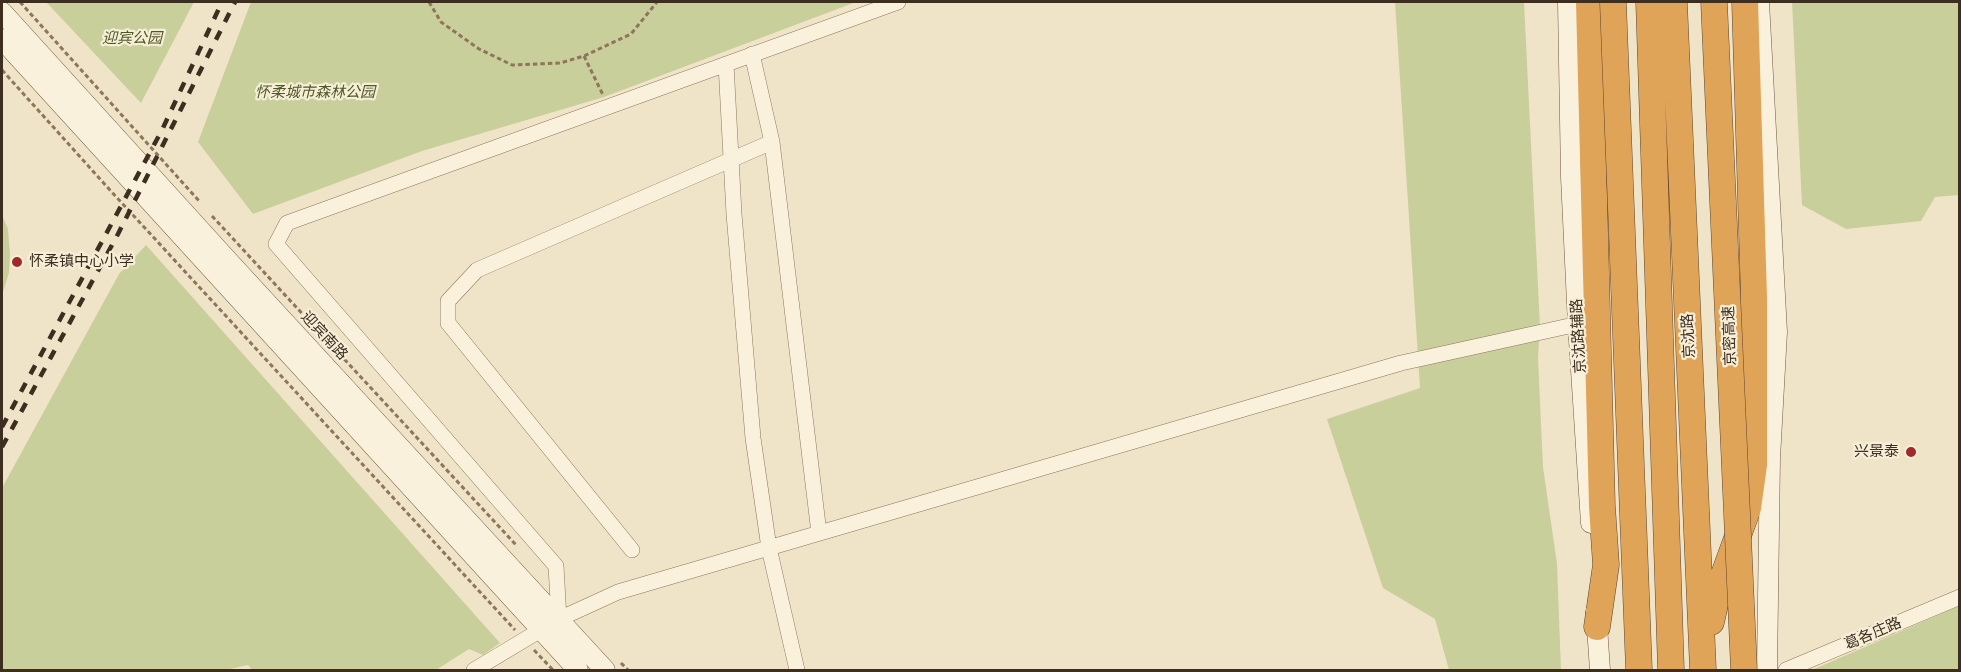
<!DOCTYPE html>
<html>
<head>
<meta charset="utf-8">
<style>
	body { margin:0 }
	#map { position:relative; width:1961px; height:672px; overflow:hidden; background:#f0e4c8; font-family:Bitter,serif }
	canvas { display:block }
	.frame { position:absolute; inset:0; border:3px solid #3d2e20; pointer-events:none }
</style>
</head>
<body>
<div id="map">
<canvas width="1961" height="672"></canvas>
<div class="frame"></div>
</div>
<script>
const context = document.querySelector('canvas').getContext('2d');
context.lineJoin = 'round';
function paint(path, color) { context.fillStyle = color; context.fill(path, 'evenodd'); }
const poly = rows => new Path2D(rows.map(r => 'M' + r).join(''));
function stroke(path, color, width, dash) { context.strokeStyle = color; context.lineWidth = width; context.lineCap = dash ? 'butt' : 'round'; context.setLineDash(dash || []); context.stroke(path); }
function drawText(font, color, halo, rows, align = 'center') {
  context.font = font + ' Bitter,"Noto Sans SC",serif'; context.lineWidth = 4.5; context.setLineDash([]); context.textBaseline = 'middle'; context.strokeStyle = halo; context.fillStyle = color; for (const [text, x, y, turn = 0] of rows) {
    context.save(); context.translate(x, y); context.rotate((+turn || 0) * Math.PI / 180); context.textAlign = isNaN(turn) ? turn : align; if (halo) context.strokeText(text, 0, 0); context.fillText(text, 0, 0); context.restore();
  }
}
paint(poly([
	[46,2,194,2,141,103],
	[251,2,856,2,604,97,422,151,253,214,198,142],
	[1395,2,1524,2,1540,327,1538,358,1543,467,1557,564,1561,670,1449,670,1435,619,1383,588,1327,419,1420,388],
	[1792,2,1959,2,1959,195,1935,197,1921,221,1846,229,1802,205],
	[2,215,8,229,10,255,9,273,2,295],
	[146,245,500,643,483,655,469,649,436,670,252,670,248,665,226,670,2,670,2,488,119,274],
	[1959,606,1959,670,1812,670]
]), '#c9cf9b');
const street = poly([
	[752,54,772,142,819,533],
	[726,64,734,214,753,438,769,548,797,670],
	[632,550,448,323,448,301,477,270,772,142],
	[559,619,556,566,276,244,287,223,898,2],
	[474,670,559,619,618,592,1401,363,1578,324],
	[1786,670,1960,597]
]);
const secondary = poly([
	[1568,2,1571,177,1578,324,1591,523],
	[1759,2,1777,332,1770,458,1767,670],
	[2,12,230,263,605,670],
	[2,39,578,670],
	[1596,612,1600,670]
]);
const highway = poly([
	[1589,2,1602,506,1606,565,1597,627],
	[1649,2,1671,670],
	[1674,2,1703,670],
	[1711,622,1718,591,1748,508,1754,465,1754,298,1745,2]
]);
stroke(street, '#8d765c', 16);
stroke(secondary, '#6f573f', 21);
stroke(highway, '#5b4430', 27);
stroke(poly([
	[20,2,200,202],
	[429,2,441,22,479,49,512,65,560,63,584,56,631,34,657,2],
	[584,56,603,95],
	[2,70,109,189,515,630],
	[212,216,517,546],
	[534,650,553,670],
	[621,663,628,670]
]), '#8d765c', 3, [4.5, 3]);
stroke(street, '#faf1dc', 15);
stroke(secondary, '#faf1dc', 20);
stroke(highway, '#e0a458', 26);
stroke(poly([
	[2,427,162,130,222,2],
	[2,447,118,234,235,2]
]), '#3d2e20', 4.5, [10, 10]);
const highwayBridge = poly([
	[1613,2,1639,670],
	[1714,2,1744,670]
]);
stroke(highwayBridge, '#5b4430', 27, []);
stroke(highwayBridge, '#e0a458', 26);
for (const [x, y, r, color] of [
	[17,262,6,"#9e2a2b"],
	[1911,452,6,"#9e2a2b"]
]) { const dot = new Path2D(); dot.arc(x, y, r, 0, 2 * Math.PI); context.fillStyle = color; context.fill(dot); stroke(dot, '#f7eed8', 2); }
drawText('italic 15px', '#4d5a26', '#f7eed8', [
	["迎宾公园",132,39],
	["怀柔城市森林公园",315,93]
]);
drawText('15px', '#3d2e20', '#f7eed8', [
	["怀柔镇中心小学",29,262],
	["兴景泰",1899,452,"right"]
], 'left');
drawText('15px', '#3d2e20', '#f7eed8', [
	["迎宾南路",324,336,47],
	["京沈路辅路",1579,336,-93],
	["京沈路",1689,336,-93],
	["京密高速",1730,336,-92],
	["葛各庄路",1873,634,-23]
]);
</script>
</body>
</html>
